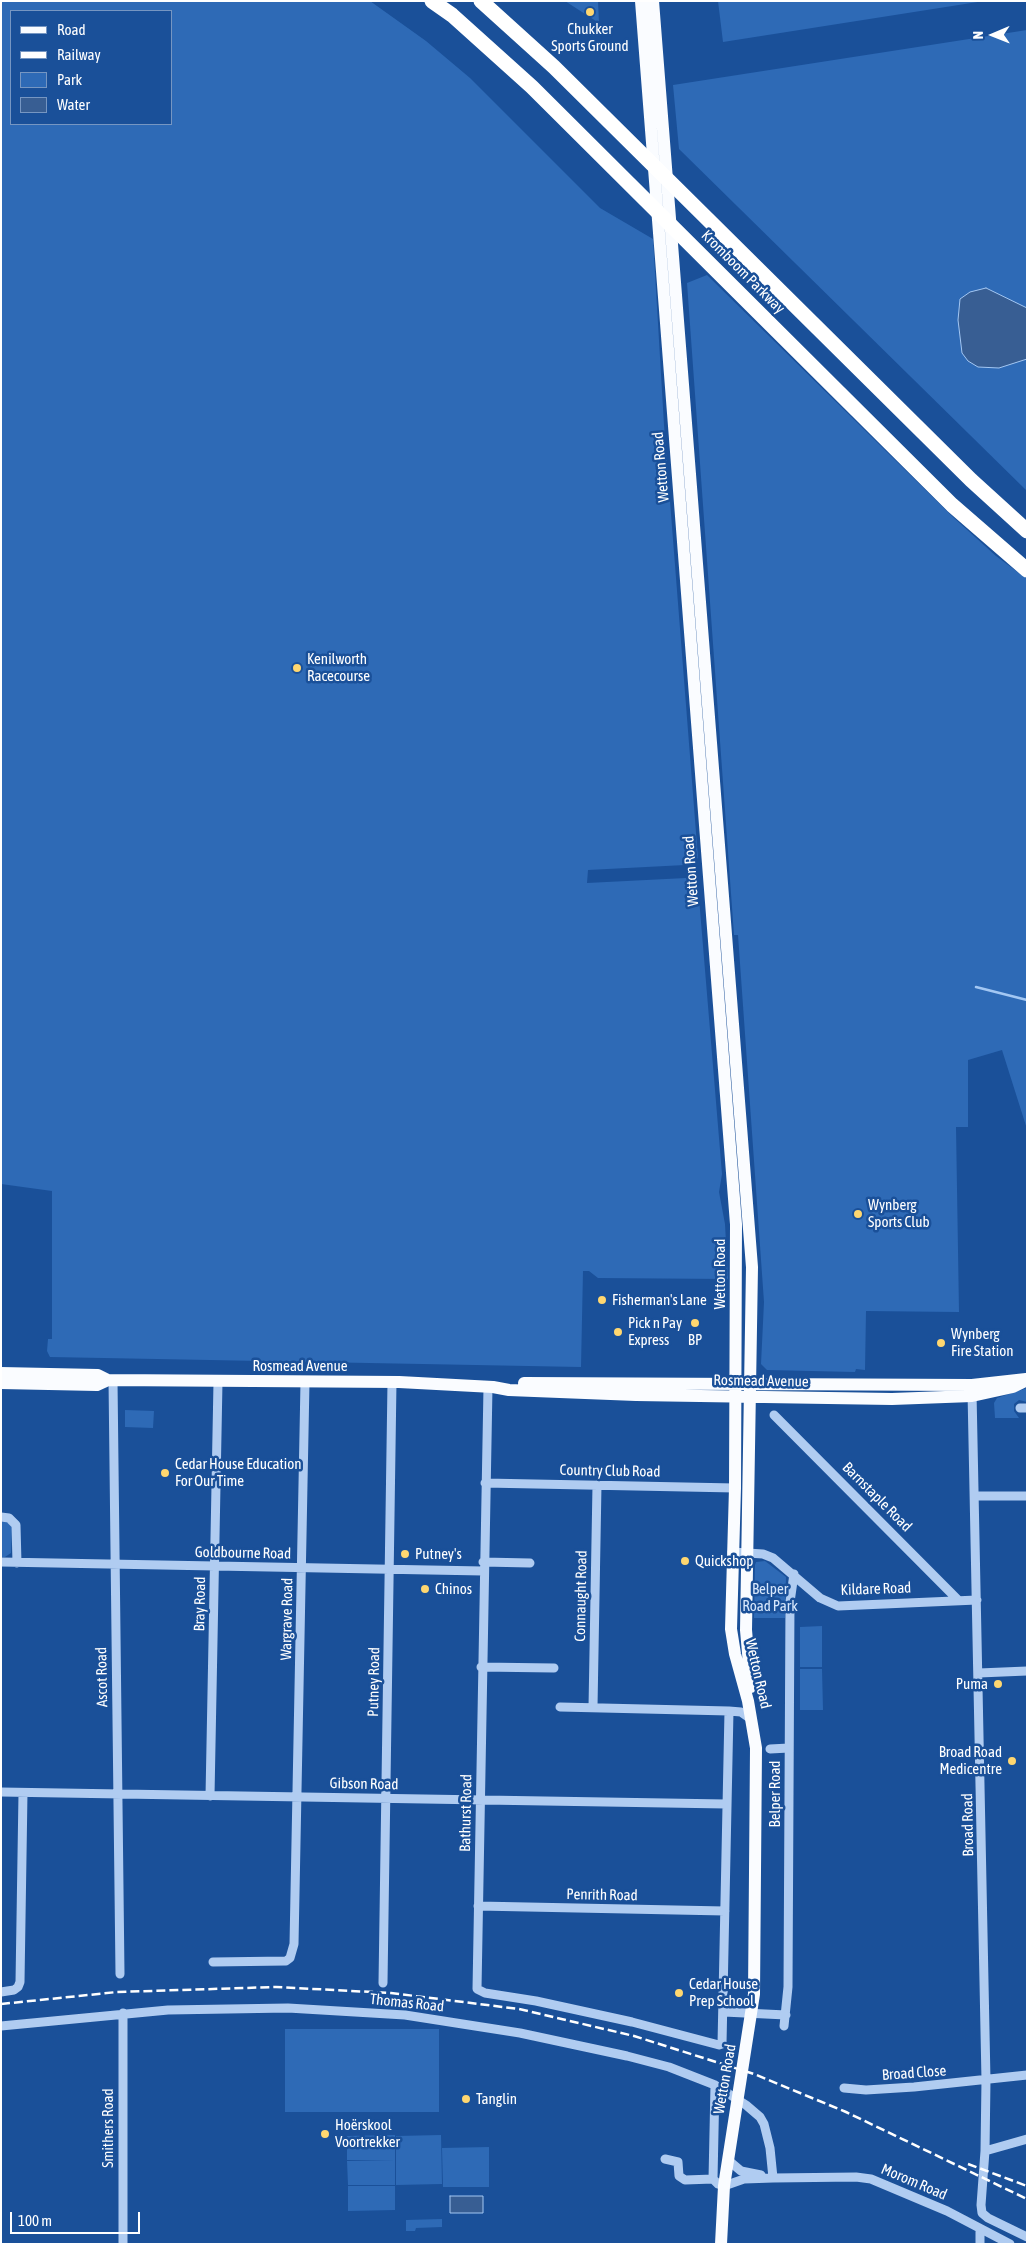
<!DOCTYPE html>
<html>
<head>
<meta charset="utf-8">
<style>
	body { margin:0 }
	#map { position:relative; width:1028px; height:2245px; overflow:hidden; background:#1a5099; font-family:"Asap Condensed",sans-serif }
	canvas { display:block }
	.frame { position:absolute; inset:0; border:2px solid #fff; pointer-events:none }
	.legend { position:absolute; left:10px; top:10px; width:162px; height:115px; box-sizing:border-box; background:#1a5099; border:1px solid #7696c2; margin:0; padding:6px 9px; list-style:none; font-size:15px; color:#fff }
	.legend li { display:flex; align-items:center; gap:10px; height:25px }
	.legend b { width:25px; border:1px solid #7696c2 }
	.north { position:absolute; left:968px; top:10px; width:50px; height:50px; -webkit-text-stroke:4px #1a5099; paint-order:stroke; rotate:269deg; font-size:14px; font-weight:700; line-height:20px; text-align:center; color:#fff }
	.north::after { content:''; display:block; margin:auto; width:18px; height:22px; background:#fff; clip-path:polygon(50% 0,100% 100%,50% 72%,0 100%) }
	.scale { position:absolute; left:10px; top:2212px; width:130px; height:22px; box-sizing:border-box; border:2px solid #fff; border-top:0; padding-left:6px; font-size:15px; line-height:18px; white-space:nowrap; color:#fff; -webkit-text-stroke:4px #1a5099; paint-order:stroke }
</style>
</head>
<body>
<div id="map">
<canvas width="1028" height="2245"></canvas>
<div class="frame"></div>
<ul class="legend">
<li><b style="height:6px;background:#fafcff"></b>Road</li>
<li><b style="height:6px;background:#fff"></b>Railway</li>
<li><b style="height:14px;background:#2e6ab6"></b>Park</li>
<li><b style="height:14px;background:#385e93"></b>Water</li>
</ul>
<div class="north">N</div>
<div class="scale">100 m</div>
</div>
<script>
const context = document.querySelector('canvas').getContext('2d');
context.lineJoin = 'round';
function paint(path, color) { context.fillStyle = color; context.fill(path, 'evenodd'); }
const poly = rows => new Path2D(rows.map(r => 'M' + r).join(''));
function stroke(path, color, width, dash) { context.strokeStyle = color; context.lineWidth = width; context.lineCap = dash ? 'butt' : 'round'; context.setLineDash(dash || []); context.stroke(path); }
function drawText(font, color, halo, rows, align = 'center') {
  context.font = font + ' "Asap Condensed",sans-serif'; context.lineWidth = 5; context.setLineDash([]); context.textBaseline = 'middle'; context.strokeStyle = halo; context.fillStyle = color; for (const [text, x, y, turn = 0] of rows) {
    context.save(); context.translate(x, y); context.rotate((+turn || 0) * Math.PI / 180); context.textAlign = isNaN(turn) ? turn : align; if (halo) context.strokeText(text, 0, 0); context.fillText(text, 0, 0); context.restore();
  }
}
paint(poly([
	[1,1,370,1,426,41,470,78,600,208,653,239,664,425,698,858,685,865,588,870,587,883,686,878,692,880,698,886,722,1174,719,1192,725,1224,728,1279,598,1278,589,1271,583,1271,581,1367,50,1357,47,1351,48,1339,52,1339,52,1191,1,1184],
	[11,11,171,11,171,124,11,124],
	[565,1,598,1,599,23],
	[718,1,984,1,723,42],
	[1027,30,1027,491,679,149,673,85],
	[707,275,954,518,996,556,1027,579,1027,1129,1002,1050,968,1060,968,1127,956,1127,959,1312,866,1311,865,1370,856,1369,855,1372,767,1370,761,1364,764,1302,738,935,734,935,687,283],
	[1027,1388,1027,1402,1019,1400,1014,1404,1014,1411,1019,1418,995,1418,994,1403,997,1398],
	[125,1410,154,1411,153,1428,125,1427],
	[1,1522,7,1522,12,1527,11,1553,5,1557,1,1557],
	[765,1561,786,1577,785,1618,754,1618,755,1565,756,1562],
	[822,1626,822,1667,800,1667,800,1627],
	[800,1669,822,1669,823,1710,800,1710],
	[285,2029,439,2029,439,2112,285,2112],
	[395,2135,395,2160,347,2160,347,2136],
	[441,2135,442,2184,396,2185,396,2136],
	[489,2147,489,2187,443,2187,442,2148],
	[395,2160,395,2185,348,2185,347,2161],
	[348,2186,395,2186,395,2210,348,2211],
	[442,2219,442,2227,416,2228,415,2231,406,2231,406,2220]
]), '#2e6ab6');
const water = poly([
	[986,288,1027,308,1027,359,999,368,978,367,968,361,962,353,958,320,960,299,970,292,986,288],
	[450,2196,483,2196,483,2213,450,2213,450,2196]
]);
paint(water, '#385e93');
stroke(water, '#a3c7f3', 1);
stroke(poly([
	[976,987,1027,1000]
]), '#a3c7f3', 2.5);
stroke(poly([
	[113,1380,120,1974],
	[488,1387,477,1989,485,1993,536,2001,632,2022,719,2045,722,2044,729,1711],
	[972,1392,986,2080,985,2151,981,2205,982,2213,988,2218,1027,2237],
	[1020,1408,1027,1408],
	[774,1415,958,1600],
	[485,1483,735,1488],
	[975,1496,1027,1496],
	[1,1517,9,1518,16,1525,17,1563],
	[732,1552,763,1554,773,1558,820,1598,838,1606,977,1600],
	[1,1562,483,1571],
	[483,1562,530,1563],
	[481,1667,554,1668],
	[979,1673,1027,1671],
	[560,1707,729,1711,741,1712,751,1719],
	[593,1707,597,1485],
	[770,1749,789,1748],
	[1,1792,726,1804],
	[210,1796,218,1382],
	[478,1906,725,1911],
	[213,1962,286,1961,290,1958,294,1944,305,1382],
	[383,1983,392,1382],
	[1,1992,14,1990,18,1987,20,1982,23,1793],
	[724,2012,786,2015],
	[123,2013,123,2244],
	[1,2026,168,2010,288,2008,405,2015,520,2033,627,2056,669,2067,715,2085,746,2105,760,2117,764,2124,770,2148,773,2178],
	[784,2026,788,1987,790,1602,794,1574],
	[715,2085,713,2179,718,2184,724,2186,744,2179,773,2178,856,2177,871,2179,947,2211,1010,2244],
	[844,2088,866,2090,914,2087,1027,2075],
	[985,2151,1027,2139],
	[665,2159,678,2162,679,2176,685,2180,713,2179],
	[728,2160,741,2171,761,2175],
	[980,2229,980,2244]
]), '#b0ccf1', 9);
stroke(poly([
	[641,1,736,1224,735,1488,731,1629,735,1654,748,1701,756,1748,754,1994,724,2186,721,2244],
	[653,1,752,1267,746,1630,751,1687],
	[1,1373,98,1375,108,1380],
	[1,1383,97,1385,108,1380,399,1382,493,1387,509,1390,636,1395,892,1399,972,1396,1013,1387,1027,1380],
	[524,1383,972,1385,1026,1379]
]), '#fafcff', 12);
stroke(poly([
	[432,1,452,15,532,87,952,505,1027,570],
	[481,1,554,67,971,480,1027,531]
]), '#fff', 15);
stroke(poly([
	[1,2004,117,1992,276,1987,391,1993,519,2009,634,2036,754,2074,846,2112,1027,2199],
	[968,2164,1027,2186]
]), '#fff', 2.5, [9, 4]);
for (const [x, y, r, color] of [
	[590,12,5,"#ffd770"],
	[297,668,5,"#ffd770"],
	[858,1214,5,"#ffd770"],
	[602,1300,5,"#ffd770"],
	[695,1323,5,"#ffd770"],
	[618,1332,5,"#ffd770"],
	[941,1343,5,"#ffd770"],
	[165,1473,5,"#ffd770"],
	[405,1554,5,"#ffd770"],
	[685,1561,5,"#ffd770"],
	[425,1589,5,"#ffd770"],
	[998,1684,5,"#ffd770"],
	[1012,1761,5,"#ffd770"],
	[679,1993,5,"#ffd770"],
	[466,2099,5,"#ffd770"],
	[325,2134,5,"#ffd770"]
]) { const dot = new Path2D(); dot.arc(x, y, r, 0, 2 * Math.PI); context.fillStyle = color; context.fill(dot); stroke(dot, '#1a5099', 2); }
drawText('15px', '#fff', '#1a5099', [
	["Chukker",590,29,"center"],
	["Sports Ground",590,46,"center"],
	["Kenilworth",307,659],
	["Racecourse",307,676],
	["Wynberg",868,1205],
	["Sports Club",868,1222],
	["Fisherman's Lane",612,1300],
	["Pick n Pay",628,1323],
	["Express",628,1340],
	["Wynberg",951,1334],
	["Fire Station",951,1351],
	["BP",695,1340,"center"],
	["Cedar House Education",175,1464],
	["For Our Time",175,1481],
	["Putney's",415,1554],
	["Quickshop",695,1561],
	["Chinos",435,1589],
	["Puma",988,1684,"right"],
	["Broad Road",1002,1752,"right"],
	["Medicentre",1002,1769,"right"],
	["Cedar House",689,1984],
	["Prep School",689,2001],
	["Tanglin",476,2099],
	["Hoërskool",335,2125],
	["Voortrekker",335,2142]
], 'left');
drawText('15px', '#fff', '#1a5099', [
	["Kromboom Parkway",743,272,45],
	["Wetton Road",661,467,-95],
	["Wetton Road",691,871,-94],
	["Wetton Road",720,1274,-90],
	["Rosmead Avenue",300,1366],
	["Rosmead Avenue",761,1381,1],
	["Country Club Road",610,1471,1],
	["Barnstaple Road",877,1497,45],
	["Goldbourne Road",243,1553,1],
	["Kildare Road",876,1589,-2],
	["Connaught Road",581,1596,-89],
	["Bray Road",200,1604,-89],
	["Wargrave Road",287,1619,-89],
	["Wetton Road",758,1674,77],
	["Ascot Road",102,1677,-91],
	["Putney Road",374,1682,-89],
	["Gibson Road",364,1784,1],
	["Belper Road",775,1794,-90],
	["Bathurst Road",466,1813,-89],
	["Broad Road",968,1825,-91],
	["Penrith Road",602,1895,1],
	["Thomas Road",407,2003,6],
	["Broad Close",914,2073,-4],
	["Wetton Road",725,2079,-80],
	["Smithers Road",108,2128,-90],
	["Morom Road",914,2182,23]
]);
drawText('15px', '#d7e7fc', '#1a5099', [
	["Belper",770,1589],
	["Road Park",770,1606]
]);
</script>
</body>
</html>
